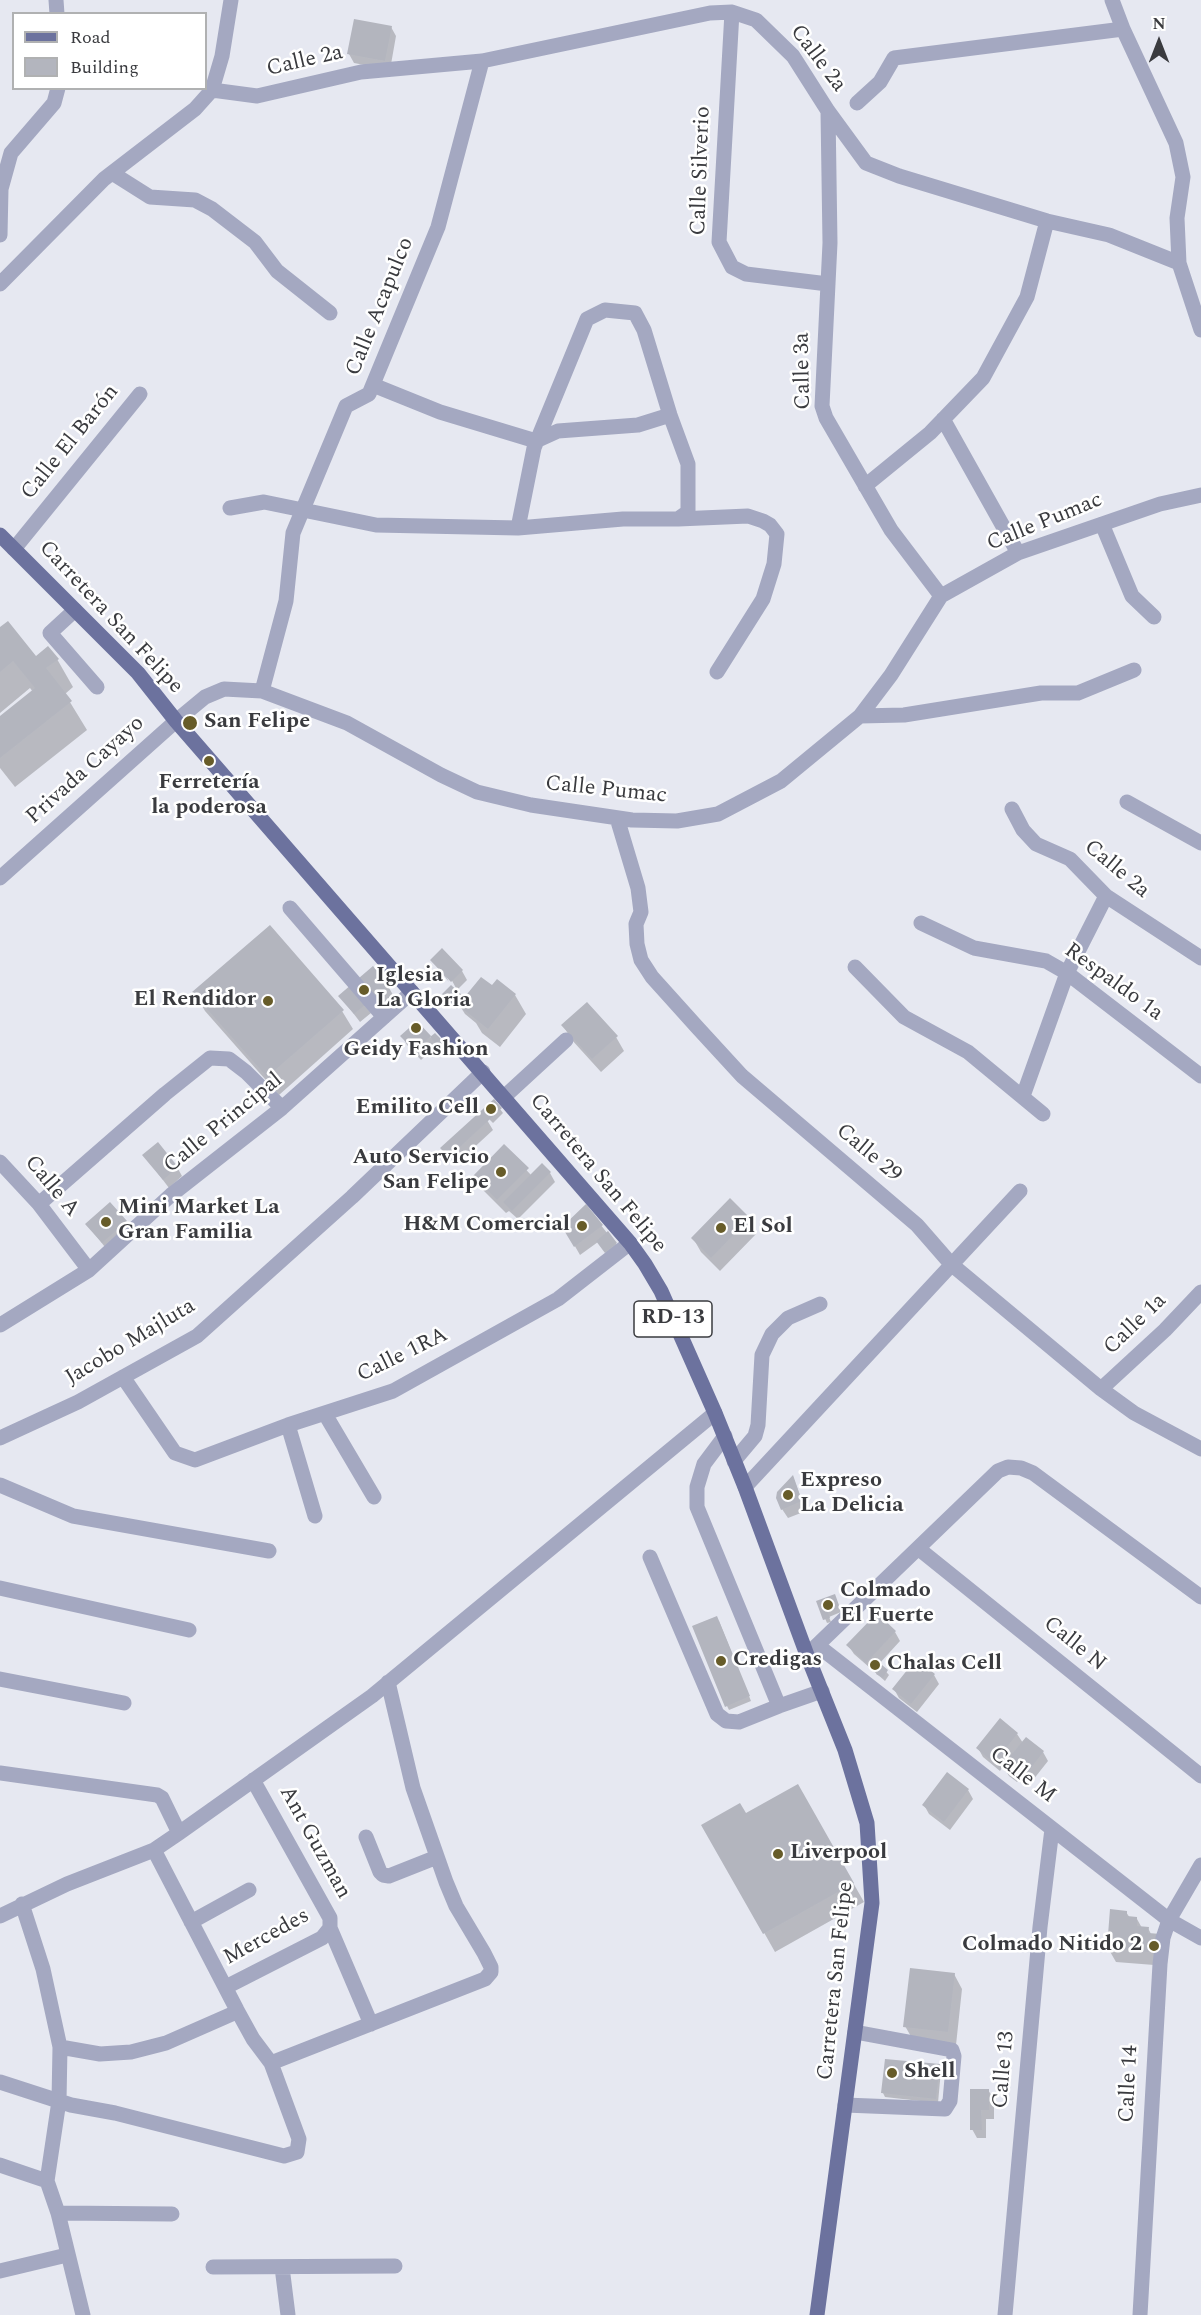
<!DOCTYPE html>
<html>
<head>
<meta charset="utf-8">
<style>
	body { margin:0 }
	#map { position:relative; width:1201px; height:2315px; overflow:hidden; background:#e6e8f1; font-family:Spectral,serif }
	canvas { display:block }
	.legend { position:absolute; left:12px; top:12px; width:195px; height:78px; box-sizing:border-box; background:#fff; border:2px solid #b0b1b2; margin:0; padding:8px 10px; list-style:none; font-size:18px; color:#3a3b3f }
	.legend li { display:flex; align-items:center; gap:12px; height:30px }
	.legend b { width:30px; border:2px solid #b0b1b2 }
	.north { position:absolute; left:1129px; top:12px; width:60px; height:60px; -webkit-text-stroke:4px #fff; paint-order:stroke; rotate:0deg; font-size:16px; font-weight:700; line-height:24px; text-align:center; color:#3a3b3f }
	.north::after { content:''; display:block; margin:auto; width:21px; height:27px; background:#3a3b3f; clip-path:polygon(50% 0,100% 100%,50% 72%,0 100%) }
</style>
</head>
<body>
<div id="map">
<canvas width="1201" height="2315"></canvas>
<ul class="legend">
<li><b style="height:8px;background:#6c729e"></b>Road</li>
<li><b style="height:16px;background:#b3b5be"></b>Building</li>
</ul>
<div class="north">N</div>
</div>
<script>
const context = document.querySelector('canvas').getContext('2d');
context.lineJoin = 'round';
function paint(path, color) { context.fillStyle = color; context.fill(path, 'evenodd'); }
const poly = rows => new Path2D(rows.map(r => 'M' + r).join(''));
function stroke(path, color, width, dash) { context.strokeStyle = color; context.lineWidth = width; context.lineCap = dash ? 'butt' : 'round'; context.setLineDash(dash || []); context.stroke(path); }
function drawText(font, color, halo, rows, align = 'center') {
  context.font = font + ' Spectral,serif'; context.lineWidth = 5; context.setLineDash([]); context.textBaseline = 'middle'; context.strokeStyle = halo; context.fillStyle = color; for (const [text, x, y, turn = 0] of rows) {
    context.save(); context.translate(x, y); context.rotate((+turn || 0) * Math.PI / 180); context.textAlign = isNaN(turn) ? turn : align; if (halo) context.strokeText(text, 0, 0); context.fillText(text, 0, 0); context.restore();
  }
}
paint(poly([
	[391,27,396,36,390,70,354,63,349,54],
	[0,629,35,658,57,659,73,687,65,694,87,730,15,787,0,768,0,718,33,692,30,688,0,713],
	[442,951,462,971,467,980,457,990,449,975,446,976,449,982,432,960],
	[388,986,393,995,360,1022,340,996],
	[491,986,515,995,526,1014,500,1047,482,1033,476,1023,465,1014,460,1006,457,1009,446,998,454,990,457,990,456,991,464,1000],
	[194,992,342,1011,353,1029,279,1095,205,1011],
	[417,1023,431,1038,440,1040,442,1044,439,1047,437,1045,421,1060,407,1045,402,1036],
	[563,1025,616,1037,624,1051,601,1072,571,1039],
	[494,1101,503,1113,493,1123,489,1119,487,1120,493,1130,455,1165,442,1148],
	[504,1146,531,1175,550,1173,555,1182,518,1219,509,1211,506,1213,483,1190,474,1176],
	[144,1155,177,1167,182,1176,169,1188],
	[110,1204,131,1231,108,1251,87,1224],
	[586,1206,618,1247,608,1256,598,1242,580,1255,564,1227],
	[749,1219,757,1233,720,1271,701,1252,693,1238],
	[793,1477,806,1511,788,1518,782,1509],
	[836,1600,841,1612,829,1617,831,1622,827,1623,818,1602],
	[719,1621,751,1701,729,1710,727,1706],
	[895,1632,900,1641,879,1664,889,1675,885,1681,854,1654,848,1645],
	[934,1675,939,1684,917,1712,899,1698,894,1689],
	[1017,1734,1023,1743,1026,1739,1043,1752,1048,1761,1029,1785,1021,1778,1017,1782,1009,1776,1003,1766,1000,1771,983,1757,978,1748],
	[798,1786,864,1902,775,1952,704,1826,745,1815],
	[968,1790,973,1799,950,1830,929,1814,924,1805],
	[1126,1912,1130,1918,1137,1919,1142,1928,1148,1928,1167,1966,1116,1962,1108,1948],
	[954,1974,962,1989,956,2045,913,2040,905,2026],
	[939,2066,941,2070,938,2103,885,2097,883,2093],
	[988,2090,994,2099,994,2119,986,2119,986,2138,977,2138,972,2129]
]), '#0003');
paint(poly([
	[354,19,392,26,385,61,347,54],
	[8,621,36,656,48,646,59,659,46,668,72,701,0,758,0,716,35,688,13,661,0,672,0,627],
	[270,925,344,1010,267,1077,192,992],
	[442,948,463,970,451,982,430,960],
	[373,966,389,985,354,1014,338,996],
	[481,977,492,985,497,979,516,994,488,1029,458,1005],
	[451,985,463,996,454,1006,442,994],
	[587,1002,618,1036,592,1059,561,1025],
	[417,1021,431,1036,415,1051,400,1036],
	[435,1033,441,1039,436,1044,430,1037],
	[494,1099,502,1108,449,1157,440,1148],
	[158,1142,178,1167,163,1180,142,1155],
	[504,1144,529,1168,497,1200,473,1176],
	[542,1163,551,1172,512,1211,503,1202],
	[730,1198,750,1218,711,1258,691,1238],
	[110,1202,127,1221,102,1243,85,1224],
	[586,1204,603,1225,574,1247,562,1227],
	[608,1231,617,1243,605,1253,596,1241],
	[793,1475,802,1501,781,1510,776,1498,777,1492],
	[835,1594,840,1608,828,1612,830,1618,823,1620,816,1601],
	[877,1613,896,1631,866,1663,846,1645],
	[717,1616,750,1696,725,1707,692,1626],
	[874,1659,881,1664,875,1671,869,1667],
	[916,1659,935,1674,911,1704,892,1689],
	[882,1665,888,1670,883,1678,876,1674],
	[1000,1718,1018,1733,994,1763,976,1748],
	[1026,1737,1044,1751,1024,1777,1015,1770,1011,1774,1002,1766],
	[947,1772,969,1789,944,1822,922,1805],
	[798,1784,854,1883,763,1934,701,1825,740,1803,746,1813],
	[1110,1909,1127,1911,1127,1916,1137,1917,1137,1926,1149,1927,1148,1933,1161,1934,1159,1953,1107,1948],
	[910,1968,955,1973,948,2032,903,2027],
	[885,2059,940,2064,936,2099,881,2093],
	[970,2089,989,2089,989,2110,981,2110,982,2130,970,2130]
]), '#b3b5be');
stroke(poly([
	[56,0,57,14],
	[1112,0,1123,29,1176,143,1183,177,1177,218,1179,263,1201,330],
	[732,12,719,242,732,267,746,274,828,284],
	[212,90,257,96,361,72,482,61,710,13,732,12,756,20,793,56,828,111,866,163,899,176,1047,221,1109,235,1179,263],
	[857,103,880,82,894,58,1123,29],
	[828,111,830,243,822,406,826,418,891,530,941,596],
	[112,173,150,197,195,200,212,209,255,242,277,271,330,313],
	[0,235,1,189,11,153,54,103,58,88],
	[0,284,104,179,195,109,212,90,222,56,231,0],
	[373,385,440,412,536,441,558,431,638,425,670,415],
	[943,419,1018,553],
	[865,486,930,433,983,378,1027,297,1047,221],
	[230,508,264,502,376,525,518,528,534,448,587,319,605,310,635,313,644,330,670,415,688,464,688,512,678,519,623,519,518,528],
	[678,519,748,516,763,521,770,525,777,534,774,564,763,599,717,672],
	[1102,524,1132,596,1154,617],
	[14,549,140,394],
	[75,610,50,633,97,687],
	[262,691,286,601,293,533,346,406,369,394,438,227,482,61],
	[860,716,904,715,1041,693,1078,693,1134,670],
	[1127,802,1201,843],
	[1012,809,1023,830,1036,844,1070,859,1106,896,1201,958],
	[617,818,638,888,641,912,636,924,637,944,641,960,652,977,697,1027,742,1076,917,1225,951,1264,1101,1389,1134,1413,1201,1449],
	[0,878,176,721,205,697,224,689,262,691,347,723,441,775,477,792,531,805,632,820,677,821,718,814,781,781,860,716,891,675,941,596,1018,553,1160,504,1201,495],
	[290,908,384,1017],
	[921,923,974,948,1046,961,1067,973,1201,1076],
	[855,967,904,1017,968,1052,1043,1114],
	[1023,1096,1067,973,1106,896],
	[504,1097,566,1040],
	[0,1162,39,1204,89,1270],
	[39,1204,165,1094,210,1058,229,1059,246,1072,282,1108],
	[0,1325,89,1270,171,1195,282,1108,412,992],
	[123,1377,175,1453,195,1460,288,1425,393,1391,558,1299,630,1243],
	[1101,1389,1165,1330,1201,1292],
	[325,1414,374,1497],
	[288,1425,315,1516],
	[725,1436,704,1464,697,1487,697,1507,779,1706,822,1691],
	[0,1438,78,1402,197,1336,352,1197,483,1072],
	[734,1461,755,1436,758,1425,762,1355,772,1334,788,1318,820,1304],
	[0,1485,73,1516,269,1551],
	[745,1487,1020,1191],
	[919,1549,1201,1776],
	[650,1557,717,1714,726,1721,739,1722,779,1706],
	[0,1588,189,1630],
	[817,1645,1169,1920,1201,1938],
	[807,1655,998,1471,1008,1467,1021,1468,1033,1473,1201,1597],
	[0,1679,124,1703],
	[0,1773,157,1795,162,1798,179,1833],
	[253,1780,330,1918,330,1928,371,2024],
	[366,1837,380,1872,383,1875,389,1876,437,1857],
	[22,1904,43,1969,60,2047,59,2101,47,2181,58,2213,83,2315],
	[0,1916,67,1884,154,1850,179,1833,372,1696,715,1413],
	[191,1922,249,1890],
	[226,1987,322,1938,330,1928],
	[60,2047,100,2054,131,2052,166,2043,232,2014,237,2010],
	[271,2063,485,1979,491,1972,491,1967,484,1953,456,1906,446,1882,413,1788,388,1682],
	[0,2082,71,2105,115,2113,284,2156,297,2152,299,2139,271,2063,253,2039,237,2010,154,1850],
	[845,2105,945,2109,950,2101,954,2056,952,2050,855,2032],
	[0,2165,47,2181],
	[58,2213,172,2214],
	[213,2267,395,2266],
	[282,2267,288,2315],
	[0,2271,67,2255],
	[1005,2315,1040,1927,1052,1829],
	[1140,2315,1160,1964,1163,1938,1169,1920,1201,1865]
]), '#a4a8c1', 15);
stroke(poly([
	[0,535,138,673,176,721,630,1243,645,1264,661,1291,715,1413,745,1487,807,1655,845,1750,867,1823,872,1903,817,2315]
]), '#6c729e', 15);
for (const [x, y, r, color] of [
	[190,723,8,"#675c29"],
	[209,761,6,"#675c29"],
	[364,990,6,"#675c29"],
	[268,1001,6,"#675c29"],
	[416,1028,6,"#675c29"],
	[491,1109,6,"#675c29"],
	[501,1172,6,"#675c29"],
	[106,1222,6,"#675c29"],
	[582,1226,6,"#675c29"],
	[721,1228,6,"#675c29"],
	[788,1495,6,"#675c29"],
	[828,1605,6,"#675c29"],
	[721,1661,6,"#675c29"],
	[875,1665,6,"#675c29"],
	[778,1854,6,"#675c29"],
	[1154,1946,6,"#675c29"],
	[892,2073,6,"#675c29"]
]) { const dot = new Path2D(); dot.arc(x, y, r, 0, 2 * Math.PI); context.fillStyle = color; context.fill(dot); stroke(dot, '#fff', 2); }
for (const [x, y, w] of [
	[673,1319,78]
]) { const box = new Path2D(); box.roundRect(x - w / 2, y - 18, w, 36, 4.5); context.fillStyle = '#fff'; context.fill(box); stroke(box, '#3a3b3f', 1.5); }
drawText('bold 21px', '#3a3b3f', null, [
	["RD-13",673,1319]
]);
drawText('22px', '#3a3b3f', '#fff', [
	["Calle 2a",817,59,53],
	["Calle 2a",305,62,-13],
	["Calle Silverio",702,171,-88],
	["Calle Acapulco",381,307,-68],
	["Calle 3a",804,371,-91],
	["Calle El Barón",71,443,-51],
	["Calle Pumac",1045,523,-22],
	["Carretera San Felipe",110,618,47],
	["Privada Cayayo",86,771,-42],
	["Calle Pumac",606,791,6],
	["Calle 2a",1116,870,40],
	["Respaldo 1a",1113,983,36],
	["Calle Principal",224,1124,-39],
	["Calle 29",868,1154,40],
	["Carretera San Felipe",597,1174,50],
	["Calle A",51,1187,50],
	["Calle 1a",1136,1325,-44],
	["Jacobo Majluta",131,1343,-31],
	["Calle 1RA",403,1356,-26],
	["Calle N",1074,1645,39],
	["Calle M",1022,1776,38],
	["Ant Guzman",314,1843,61],
	["Mercedes",267,1938,-29],
	["Carretera San Felipe",837,1981,-84],
	["Calle 13",1005,2070,-85],
	["Calle 14",1130,2084,-87]
]);
drawText('bold 22px', '#3a3b3f', '#fff', [
	["San Felipe",204,723],
	["Ferretería",209,784,"center"],
	["la poderosa",209,809,"center"],
	["Iglesia",376,977],
	["La Gloria",376,1002],
	["El Rendidor",256,1001,"right"],
	["Geidy Fashion",416,1051,"center"],
	["Emilito Cell",479,1109,"right"],
	["Auto Servicio",489,1159,"right"],
	["San Felipe",489,1184,"right"],
	["Mini Market La",118,1209],
	["Gran Familia",118,1234],
	["H&M Comercial",570,1226,"right"],
	["El Sol",733,1228],
	["Expreso",800,1482],
	["La Delicia",800,1507],
	["Colmado",840,1592],
	["El Fuerte",840,1617],
	["Credigas",733,1661],
	["Chalas Cell",887,1665],
	["Liverpool",790,1854],
	["Colmado Nitido 2",1142,1946,"right"],
	["Shell",904,2073]
], 'left');
</script>
</body>
</html>
